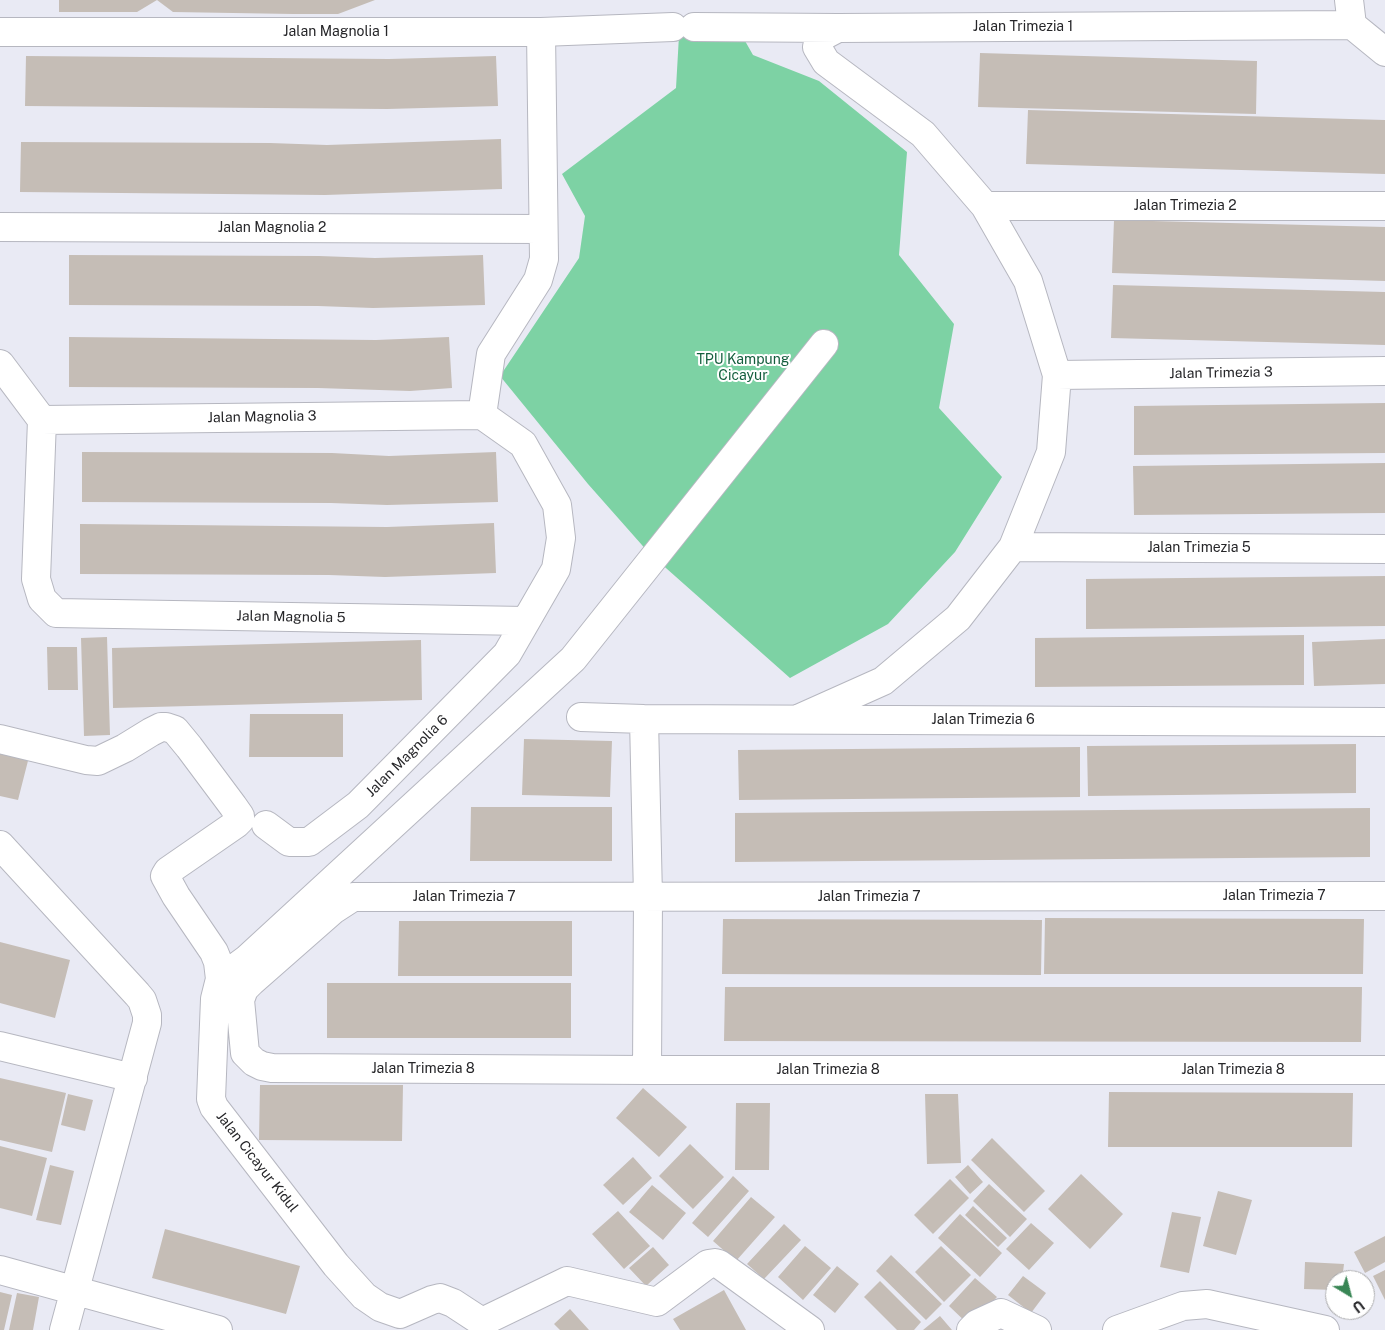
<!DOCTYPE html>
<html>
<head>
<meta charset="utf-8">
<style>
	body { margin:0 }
	#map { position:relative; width:1385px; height:1330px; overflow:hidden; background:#e9eaf4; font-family:"Public Sans",sans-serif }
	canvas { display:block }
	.north { position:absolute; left:1325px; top:1270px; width:50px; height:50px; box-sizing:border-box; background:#fff; border:1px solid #a8a8a9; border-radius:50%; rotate:143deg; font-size:14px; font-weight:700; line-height:20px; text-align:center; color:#262629 }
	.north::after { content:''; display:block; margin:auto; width:18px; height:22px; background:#398655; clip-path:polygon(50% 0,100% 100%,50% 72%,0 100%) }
</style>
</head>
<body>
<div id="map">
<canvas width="1385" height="1330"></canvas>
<div class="north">U</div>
</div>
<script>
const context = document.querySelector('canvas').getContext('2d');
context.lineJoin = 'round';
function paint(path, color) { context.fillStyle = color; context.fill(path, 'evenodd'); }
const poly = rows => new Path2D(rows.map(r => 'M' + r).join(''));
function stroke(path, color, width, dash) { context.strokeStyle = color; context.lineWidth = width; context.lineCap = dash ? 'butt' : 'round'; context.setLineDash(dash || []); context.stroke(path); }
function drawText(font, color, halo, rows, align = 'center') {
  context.font = font + ' "Public Sans",sans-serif'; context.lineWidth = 4; context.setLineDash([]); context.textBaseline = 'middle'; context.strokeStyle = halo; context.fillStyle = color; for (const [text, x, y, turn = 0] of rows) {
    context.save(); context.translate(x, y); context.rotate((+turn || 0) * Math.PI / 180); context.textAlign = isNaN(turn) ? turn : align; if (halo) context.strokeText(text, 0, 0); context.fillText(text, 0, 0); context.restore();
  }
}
paint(poly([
	[680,18,732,18,753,55,819,81,907,152,899,255,954,324,939,408,1002,477,955,552,888,624,790,678,649,553,588,484,500,376,579,258,585,216,562,174,676,88]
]), '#7dd2a4');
paint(poly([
	[59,0,375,0,338,14,293,14,173,12,157,0,137,12,59,12],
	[980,53,1257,61,1256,114,978,107],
	[26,56,389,59,496,56,498,106,387,109,25,106],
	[1028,110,1385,120,1385,174,1026,164],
	[501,139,502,189,325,195,20,192,21,142,270,143,327,145],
	[1114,220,1385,227,1385,281,1112,273],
	[69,255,319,256,375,258,483,255,485,305,373,308,318,306,69,305],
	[1113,285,1385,292,1385,345,1111,338],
	[69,337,376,340,449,337,452,388,410,391,318,388,69,387],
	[1385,403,1385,453,1134,455,1134,406],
	[82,452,332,453,389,456,496,452,498,502,387,505,331,503,82,502],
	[1385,463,1385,513,1134,515,1133,466],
	[494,523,496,573,385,577,329,575,80,574,80,524,387,527],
	[1385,576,1385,626,1086,629,1086,579],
	[1304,635,1304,685,1035,687,1035,638],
	[107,637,110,735,84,736,81,638],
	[1385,639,1385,684,1314,686,1312,642],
	[421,640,422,700,113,708,112,648],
	[47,647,77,647,78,690,48,690],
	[250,714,343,714,343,757,249,757],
	[524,739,612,741,610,797,522,795],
	[0,742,31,749,18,800,0,796],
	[1356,744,1356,793,1088,796,1087,746],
	[1080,747,1080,797,739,800,738,750],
	[471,807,612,807,612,861,470,861],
	[1370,808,1370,857,735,862,735,813],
	[1045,918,1364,919,1363,974,1044,974],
	[723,919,1042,920,1041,975,722,974],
	[399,921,572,921,572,976,398,976],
	[0,942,70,960,55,1018,0,1003],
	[327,983,571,983,571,1038,327,1038],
	[725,987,1362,987,1361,1042,724,1041],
	[0,1078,66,1093,52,1152,0,1140],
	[260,1085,403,1085,402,1141,259,1140],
	[643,1088,687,1127,659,1157,616,1118],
	[1109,1092,1353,1093,1352,1147,1108,1147],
	[68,1094,93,1100,85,1131,61,1125],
	[925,1094,958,1094,961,1163,927,1164],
	[736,1103,770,1103,769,1170,735,1170],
	[992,1138,1045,1191,1024,1212,971,1160],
	[690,1144,724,1177,693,1209,659,1176],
	[0,1146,47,1158,32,1216,0,1208],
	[633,1157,652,1178,623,1205,603,1185],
	[50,1165,74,1171,61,1225,36,1220],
	[968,1165,983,1182,970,1194,955,1177],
	[1081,1174,1123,1214,1090,1249,1048,1209],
	[733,1176,749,1191,708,1237,692,1223],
	[950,1179,969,1198,933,1234,914,1215],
	[989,1184,1027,1219,1010,1237,973,1201],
	[652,1185,686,1213,663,1240,629,1212],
	[1218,1191,1252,1200,1236,1255,1203,1246],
	[751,1197,775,1217,736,1261,713,1241],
	[973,1206,1007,1238,998,1247,965,1215],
	[618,1211,650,1246,624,1269,592,1234],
	[1172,1212,1201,1217,1189,1273,1160,1267],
	[960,1214,1002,1253,980,1277,938,1238],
	[1031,1223,1054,1243,1029,1270,1006,1249],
	[784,1224,801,1240,764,1279,747,1264],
	[165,1229,300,1266,286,1314,152,1278],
	[1385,1236,1385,1262,1365,1273,1354,1252],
	[805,1246,831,1268,803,1300,778,1277],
	[941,1246,971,1275,944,1302,915,1272],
	[653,1247,669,1265,646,1286,629,1268],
	[891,1255,942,1304,926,1320,876,1271],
	[1305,1262,1344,1264,1342,1280,1335,1280,1335,1290,1304,1289],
	[837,1266,859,1284,835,1313,813,1295],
	[1385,1270,1385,1300,1373,1276],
	[1023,1276,1046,1293,1031,1313,1008,1295],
	[975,1278,997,1297,970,1326,949,1306],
	[880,1281,921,1322,914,1330,897,1330,864,1297],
	[724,1290,746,1330,680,1330,673,1319],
	[0,1292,12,1295,4,1330,0,1330],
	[17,1293,39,1297,33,1330,9,1330],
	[570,1309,589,1330,560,1330,554,1324],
	[940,1316,952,1330,923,1330]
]), '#c5bdb6');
const minor = poly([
	[1349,0,1352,25,1385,52],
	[694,27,838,28,1352,25],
	[0,32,541,32,673,27],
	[985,206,1385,206],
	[0,227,543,229],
	[0,364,42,420,36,579,42,599,56,613,525,621],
	[1057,375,1385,371],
	[42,420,482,415],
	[1013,547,1385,549],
	[581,717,644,719,1385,722],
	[644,719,648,897,647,1070],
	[798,719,883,681,958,618,1013,547,1051,452,1057,375,1028,281,985,206,923,134,826,62,817,47,821,37,838,28],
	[0,739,86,760,98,761,125,748,151,732,161,727,166,727,175,730,189,747,233,806,240,816,240,820,236,824,168,871,165,876,176,896,214,952,218,962,220,979,215,999,211,1099,214,1107,336,1265,364,1296,380,1307,400,1314,432,1300,440,1298,453,1303,482,1322,567,1281,657,1302,708,1264,715,1263,719,1264,810,1330],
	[266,825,289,842,309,842,358,805,507,654,556,569,561,538,557,505,523,444,482,415,491,354,538,280,544,259,541,32],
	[0,845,137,994,142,1000,147,1015,147,1023,64,1330],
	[1385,896,353,897,333,910,251,982,244,989,240,1000,245,1053,254,1062,262,1066,272,1068,647,1070,1385,1070],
	[220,979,247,959,573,659,824,344],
	[0,1046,133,1078],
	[0,1270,218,1330],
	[971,1330,977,1324,1001,1313,1037,1330],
	[1117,1330,1183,1306,1207,1304,1325,1330]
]);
stroke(minor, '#b6b7c0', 30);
stroke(minor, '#fff', 28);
drawText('14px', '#262629', '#fff', [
	["Jalan Trimezia 1",1023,27],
	["Jalan Magnolia 1",336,32],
	["Jalan Trimezia 2",1185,206],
	["Jalan Magnolia 2",272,228],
	["Jalan Trimezia 3",1221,373,-1],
	["Jalan Magnolia 3",262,417,-1],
	["Jalan Trimezia 5",1199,548],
	["Jalan Magnolia 5",291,617,1],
	["Jalan Trimezia 6",983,720],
	["Jalan Magnolia 6",407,756,-45],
	["Jalan Trimezia 7",1274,896],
	["Jalan Trimezia 7",464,897],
	["Jalan Trimezia 7",869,897],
	["Jalan Trimezia 8",423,1069],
	["Jalan Trimezia 8",828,1070],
	["Jalan Trimezia 8",1233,1070],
	["Jalan Cicayur Kidul",257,1162,52]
]);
drawText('14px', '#135e3d', '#fff', [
	["TPU Kampung",743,360],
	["Cicayur",743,376]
]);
</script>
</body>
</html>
